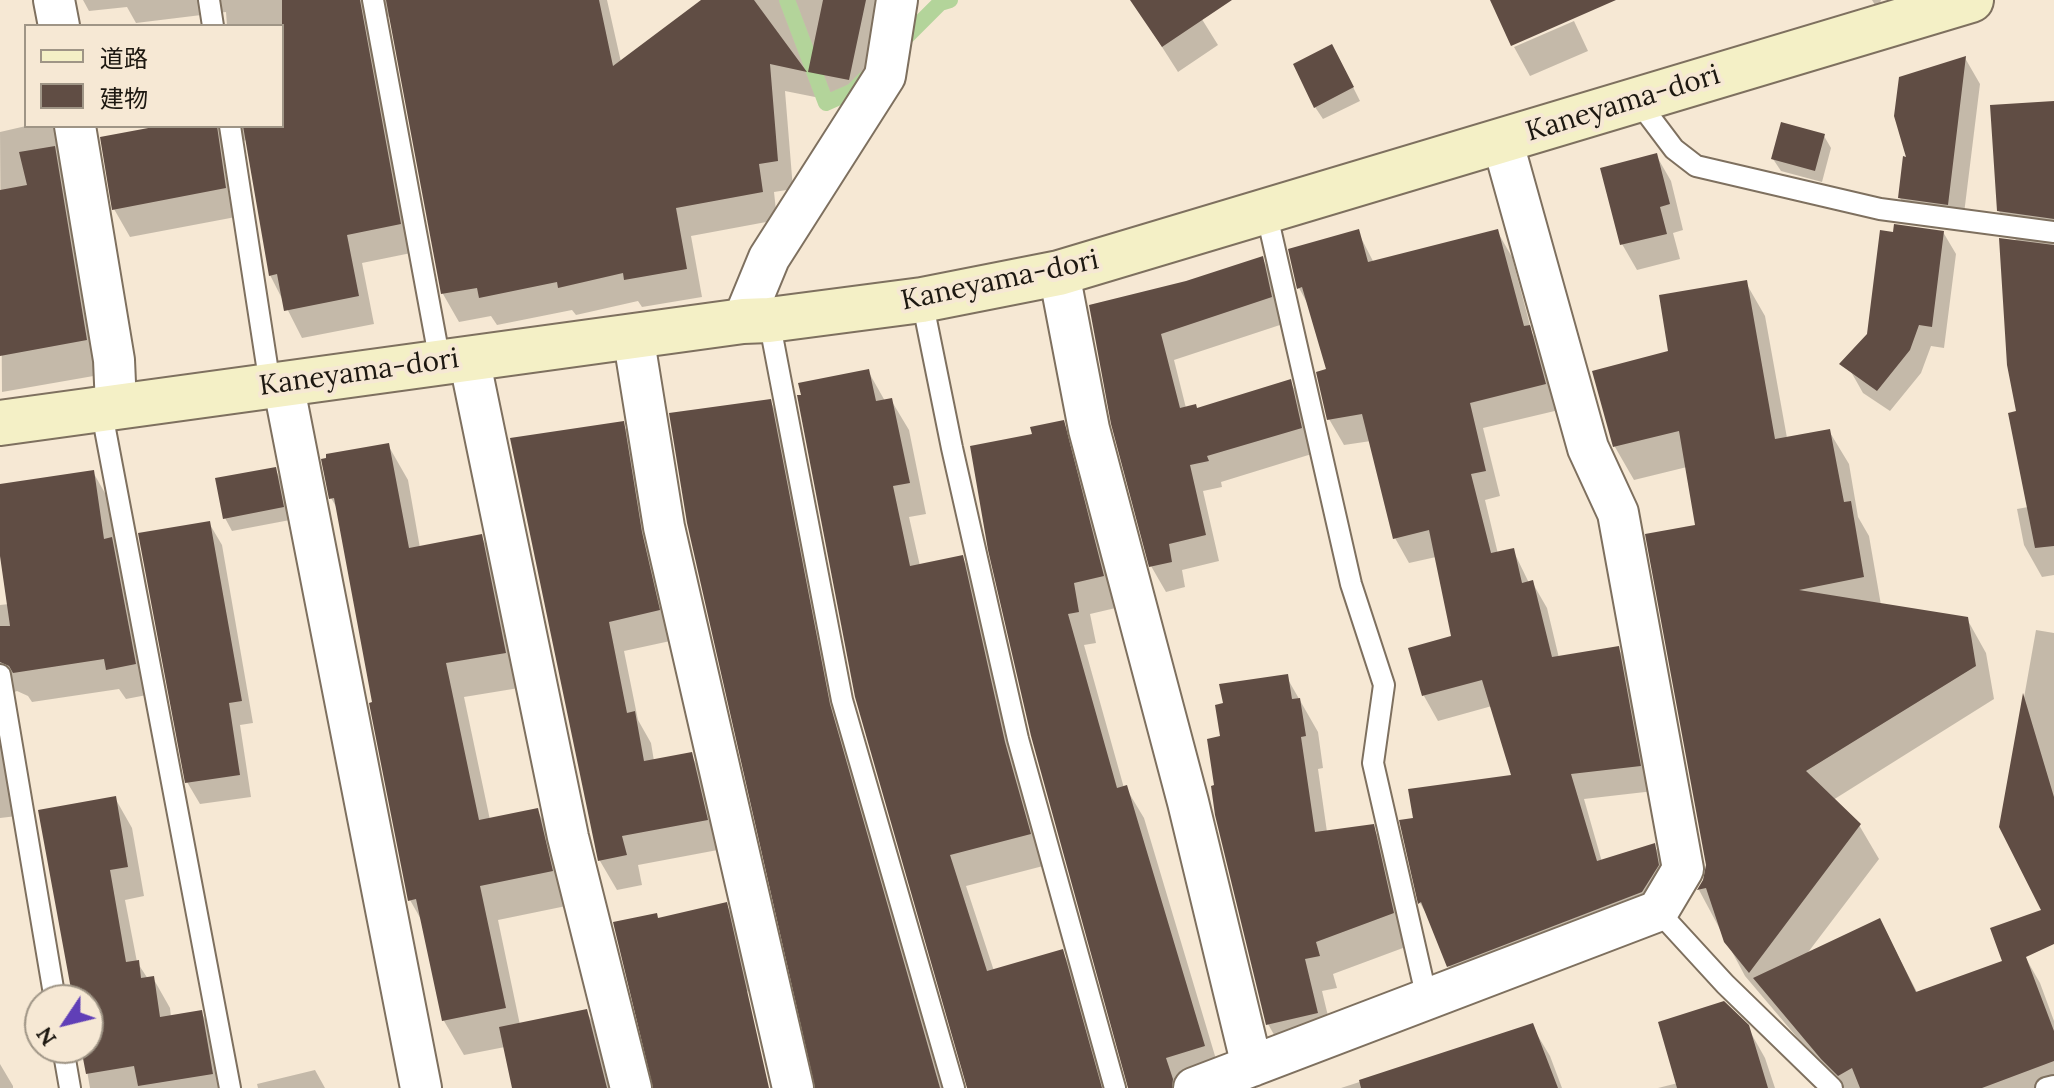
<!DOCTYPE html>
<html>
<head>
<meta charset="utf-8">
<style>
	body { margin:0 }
	#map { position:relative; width:2054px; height:1088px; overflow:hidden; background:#f6e8d4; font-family:Lora,"Noto Sans JP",serif }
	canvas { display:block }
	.legend { position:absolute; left:24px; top:24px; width:260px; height:104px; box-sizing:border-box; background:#f6e8d4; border:2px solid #9f9586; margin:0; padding:10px 14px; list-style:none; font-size:24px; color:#1d1811 }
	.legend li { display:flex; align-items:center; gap:16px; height:40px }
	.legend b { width:40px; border:2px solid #9f9586 }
	.north { position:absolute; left:24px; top:984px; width:80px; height:80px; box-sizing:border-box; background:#f6e8d4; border:2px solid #9f9586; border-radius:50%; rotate:235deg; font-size:22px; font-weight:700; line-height:32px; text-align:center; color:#1d1811 }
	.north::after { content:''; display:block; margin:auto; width:28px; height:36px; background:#603fb7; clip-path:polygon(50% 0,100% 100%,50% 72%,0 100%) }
</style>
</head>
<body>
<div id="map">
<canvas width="2054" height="1088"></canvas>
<ul class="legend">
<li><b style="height:10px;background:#f4f0c6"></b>道路</li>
<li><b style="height:22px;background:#604d44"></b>建物</li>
</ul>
<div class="north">N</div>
</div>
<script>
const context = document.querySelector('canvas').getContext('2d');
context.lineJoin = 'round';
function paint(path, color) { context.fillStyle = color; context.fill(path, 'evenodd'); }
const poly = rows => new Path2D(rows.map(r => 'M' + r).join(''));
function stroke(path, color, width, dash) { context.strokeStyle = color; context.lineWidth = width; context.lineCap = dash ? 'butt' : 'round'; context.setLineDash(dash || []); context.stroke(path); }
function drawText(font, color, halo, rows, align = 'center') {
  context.font = font + ' Lora,serif'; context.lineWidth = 8; context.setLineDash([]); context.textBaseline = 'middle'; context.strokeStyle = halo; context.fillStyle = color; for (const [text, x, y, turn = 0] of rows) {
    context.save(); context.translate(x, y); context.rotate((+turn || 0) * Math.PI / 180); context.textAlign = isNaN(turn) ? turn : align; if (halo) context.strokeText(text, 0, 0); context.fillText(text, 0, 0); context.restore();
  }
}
paint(poly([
	[83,0,607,0,621,62,704,0,887,0,865,107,785,91,793,189,774,192,777,220,691,236,702,297,642,307,638,301,576,315,572,310,497,325,491,316,459,322,443,294,391,16,380,19,416,252,362,263,374,324,302,338,270,275,246,140,237,144,241,216,130,237,114,209,170,126,282,126,282,26,227,26,226,12,136,23,127,7,89,11],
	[1132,0,1190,0,1218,45,1178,72],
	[1872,0,1881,0,1878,10],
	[1574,21,1588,51,1530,76,1514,47],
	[1965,58,1980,84,1962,230,1914,224,1900,198,1909,160],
	[1339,59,1360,101,1323,119,1315,107],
	[2054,103,2054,575,2042,577,2024,545,2017,509,2028,507,2018,413,2017,242,1999,211],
	[26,126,52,126,68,153,105,374,2,392,0,132],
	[1824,136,1831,148,1822,182,1781,171,1773,159],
	[1656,155,1671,181,1683,230,1673,233,1680,259,1637,270,1622,244],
	[1497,231,1512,257,1532,333,1544,353,1559,410,1483,428,1500,496,1485,500,1498,554,1513,550,1529,583,1532,582,1547,608,1559,658,1618,648,1633,673,1654,791,1584,799,1602,862,1654,845,1669,871,1672,891,1464,991,1449,966,1431,922,1420,903,1402,821,1415,819,1514,777,1492,706,1438,721,1424,696,1453,637,1436,557,1409,563,1395,538,1371,441,1344,445,1329,419,1328,370,1310,308,1299,288,1358,232,1374,263],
	[1943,232,1956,254,1944,348,1931,346,1921,373,1890,411,1863,393,1850,370],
	[1262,258,1277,284,1286,323,1174,360,1186,408,1197,410,1290,382,1305,407,1315,453,1221,482,1222,487,1203,491,1219,561,1182,570,1185,587,1166,592,1151,566,1113,423,1187,283],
	[1746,283,1765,316,1787,438,1829,431,1849,464,1858,517,1869,536,1881,605,1967,619,1986,653,1994,699,1833,800,1859,825,1879,859,1806,955,1880,921,1918,994,2024,955,2040,983,2054,1021,2054,1088,1840,1088,1745,976,1699,890,1705,880,1708,865,1697,527,1687,467,1634,480,1615,447,1594,372,1670,353],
	[868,371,885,401,891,400,909,430,926,514,909,517,920,566,962,557,980,588,1047,865,966,886,994,971,1062,952,1080,982,1109,1088,968,1088],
	[770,401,788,433,847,737,948,1088,817,1088],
	[1063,422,1080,453,1120,607,1090,614,1096,643,1084,645,1124,788,1126,788,1144,818,1221,1076,1186,1088,1129,1088,1034,435],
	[623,424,639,453,675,640,624,651,638,720,651,743,654,761,691,755,708,784,723,849,638,865,642,885,617,890,600,861,512,439],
	[388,445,408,480,420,548,481,536,501,571,525,687,464,697,490,820,537,810,557,845,571,905,498,920,520,1025,586,1011,603,1040,615,1088,514,1088,505,1047,464,1055,444,1021,423,923,410,900,338,510,331,498],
	[275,469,282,482,290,520,232,531,225,518],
	[93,472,110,502,117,550,128,569,152,694,126,699,119,689,32,702,28,696,17,691,8,695,17,816,0,818,0,605,9,604,0,543,0,486],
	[209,523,222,545,253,723,240,725,251,797,200,804,187,782],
	[2036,630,2054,633,2054,859,2011,771],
	[1286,676,1318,732,1323,768,1318,769,1327,832,1372,826,1391,858,1411,945,1333,974,1337,988,1322,991,1334,1041,1286,1056,1268,1024,1216,787,1222,738],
	[115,798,132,828,144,896,125,900,137,962,148,979,153,978,170,1008,171,1017,201,1012,218,1042,226,1088,90,1088,83,1048,88,1048,88,1000,75,1000],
	[726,904,742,932,755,989,714,1002,738,1088,655,1088,658,920],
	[1532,1026,1550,1056,1562,1088,1341,1088],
	[1747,1026,1765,1058,1775,1088,1658,1088,1678,1083],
	[0,1064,13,1086,13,1088,0,1088],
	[315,1070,325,1088,258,1088,257,1084]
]), '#0003');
stroke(poly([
	[787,0,826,103,853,91,865,79],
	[898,45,940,3,950,0]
]), '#b3d49a', 16);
paint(poly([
	[282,0,360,0,401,224,347,235,359,296,284,311,277,274,269,276,243,126,282,126],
	[386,0,599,0,613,66,701,0,754,0,807,72,770,64,778,161,759,164,763,192,676,208,687,269,624,280,623,273,558,288,557,282,479,298,477,288,441,294],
	[823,0,866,0,849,80,808,72],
	[1130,0,1232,0,1162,47],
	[1490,0,1616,0,1511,46],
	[1332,44,1354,87,1314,108,1293,64],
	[1966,56,1948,205,1898,198,1903,156,1906,157,1894,116,1899,77],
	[2054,101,2054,219,1997,211,1990,105],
	[1781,122,1825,134,1815,171,1771,159],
	[159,126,217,126,226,188,112,210,100,137],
	[55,146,87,340,0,356,0,190,27,185,19,152],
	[1657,153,1670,204,1660,207,1667,234,1620,245,1600,168],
	[1894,224,1944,231,1932,327,1919,325,1910,350,1877,391,1839,364,1867,334,1880,230,1893,232],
	[1359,229,1368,262,1498,229,1524,326,1530,325,1546,384,1470,403,1486,471,1471,474,1491,553,1514,548,1522,583,1533,580,1552,657,1619,646,1641,766,1571,774,1597,861,1655,843,1659,865,1642,892,1447,967,1421,902,1418,904,1399,820,1413,818,1408,789,1511,775,1482,680,1422,696,1408,648,1451,636,1429,530,1393,539,1362,414,1327,420,1316,372,1326,369,1302,287,1297,289,1288,249],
	[1999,238,2054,245,2054,546,2035,548,2008,413,2016,411,2007,365],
	[1263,256,1272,297,1161,334,1180,408,1196,404,1197,408,1291,379,1302,428,1207,456,1209,461,1190,465,1206,535,1169,544,1172,562,1149,567,1111,424,1089,305,1186,281],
	[1747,280,1775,439,1830,429,1844,502,1851,501,1864,577,1799,590,1968,617,1976,666,1806,771,1861,824,1749,973,1724,942,1706,888,1697,890,1703,880,1706,865,1645,534,1695,525,1679,431,1613,447,1592,371,1668,351,1659,295],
	[869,369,876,401,892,398,910,483,893,486,910,566,963,555,1005,742,1031,834,950,855,987,971,1063,949,1102,1088,967,1088,855,697,797,395,801,395,798,383],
	[771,399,830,704,940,1088,815,1088,687,523,669,413],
	[1064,420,1104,576,1074,583,1079,612,1068,614,1117,788,1127,785,1205,1046,1166,1058,1173,1079,1172,1088,1128,1088,1031,736,988,550,970,446,1032,434,1030,427],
	[624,421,642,532,660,610,609,622,627,713,635,711,644,761,692,752,708,820,622,836,627,855,598,861,510,438],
	[389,443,409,548,482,534,506,653,446,663,479,820,538,808,553,871,480,886,506,1008,442,1021,416,899,408,901,369,703,372,702,334,498,329,499,321,459,326,458,326,454],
	[276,467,284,507,223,519,215,478],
	[94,470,104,539,112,537,136,664,106,670,104,659,13,673,9,666,0,662,0,626,10,626,0,556,0,484],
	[210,521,242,701,229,703,240,775,185,783,138,533],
	[1288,674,1292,699,1300,698,1306,736,1301,737,1315,832,1374,824,1394,913,1316,942,1320,956,1305,959,1318,1013,1266,1025,1215,815,1211,786,1214,785,1207,739,1220,736,1215,705,1223,703,1219,684],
	[2023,693,2054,797,2054,944,2026,957,2054,1031,2054,1061,1982,1088,1860,1088,1852,1068,1838,1076,1821,1059,1753,978,1880,918,1916,992,2002,961,1990,928,2041,910,1999,827],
	[116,796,128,867,110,870,126,962,139,960,141,978,154,976,160,1017,202,1010,213,1074,138,1086,134,1066,86,1074,81,1048,88,1048,88,1000,73,1000,38,810],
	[727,902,769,1088,653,1088,613,922,657,913,658,918],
	[1724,1001,1749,1025,1768,1088,1677,1088,1658,1022],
	[587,1009,607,1088,512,1088,499,1027],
	[1533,1023,1558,1088,1361,1088,1359,1080]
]), '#604d44');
const service = poly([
	[209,0,213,26],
	[373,0,440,362],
	[1637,100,1674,149,1696,166,1880,209,2054,232],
	[230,126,270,385],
	[1266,211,1351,584,1384,685,1373,763,1427,999],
	[922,300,952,448,1018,739,1115,1088],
	[769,320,842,700,954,1088],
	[101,408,230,1088],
	[0,675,55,1000],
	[1658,911,1725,984,1832,1088],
	[63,1048,70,1088],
	[2046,1088,2054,1086]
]);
const minor = poly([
	[54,0,59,26],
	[75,126,114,360,116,406],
	[1059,273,1089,429,1188,802,1252,1066],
	[743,321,769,258,885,76,897,0],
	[633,335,664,527,793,1088],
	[469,358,568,837,631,1088],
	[283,383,421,1088],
	[1194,1088,1658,911,1683,869,1618,513,1588,448,1502,140]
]);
const secondary = poly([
	[0,423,743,321,769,320,922,300,1059,273,1971,0]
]);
stroke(service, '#7e705f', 24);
stroke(minor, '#7e705f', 44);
stroke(secondary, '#7e705f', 48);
stroke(service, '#fff', 20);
stroke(minor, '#fff', 40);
stroke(secondary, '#f4f0c6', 44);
drawText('28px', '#1d1811', '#f6e8d4', [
	["Kaneyama-dori",1623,104,-17],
	["Kaneyama-dori",1000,281,-12],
	["Kaneyama-dori",359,373,-8]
]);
</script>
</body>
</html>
